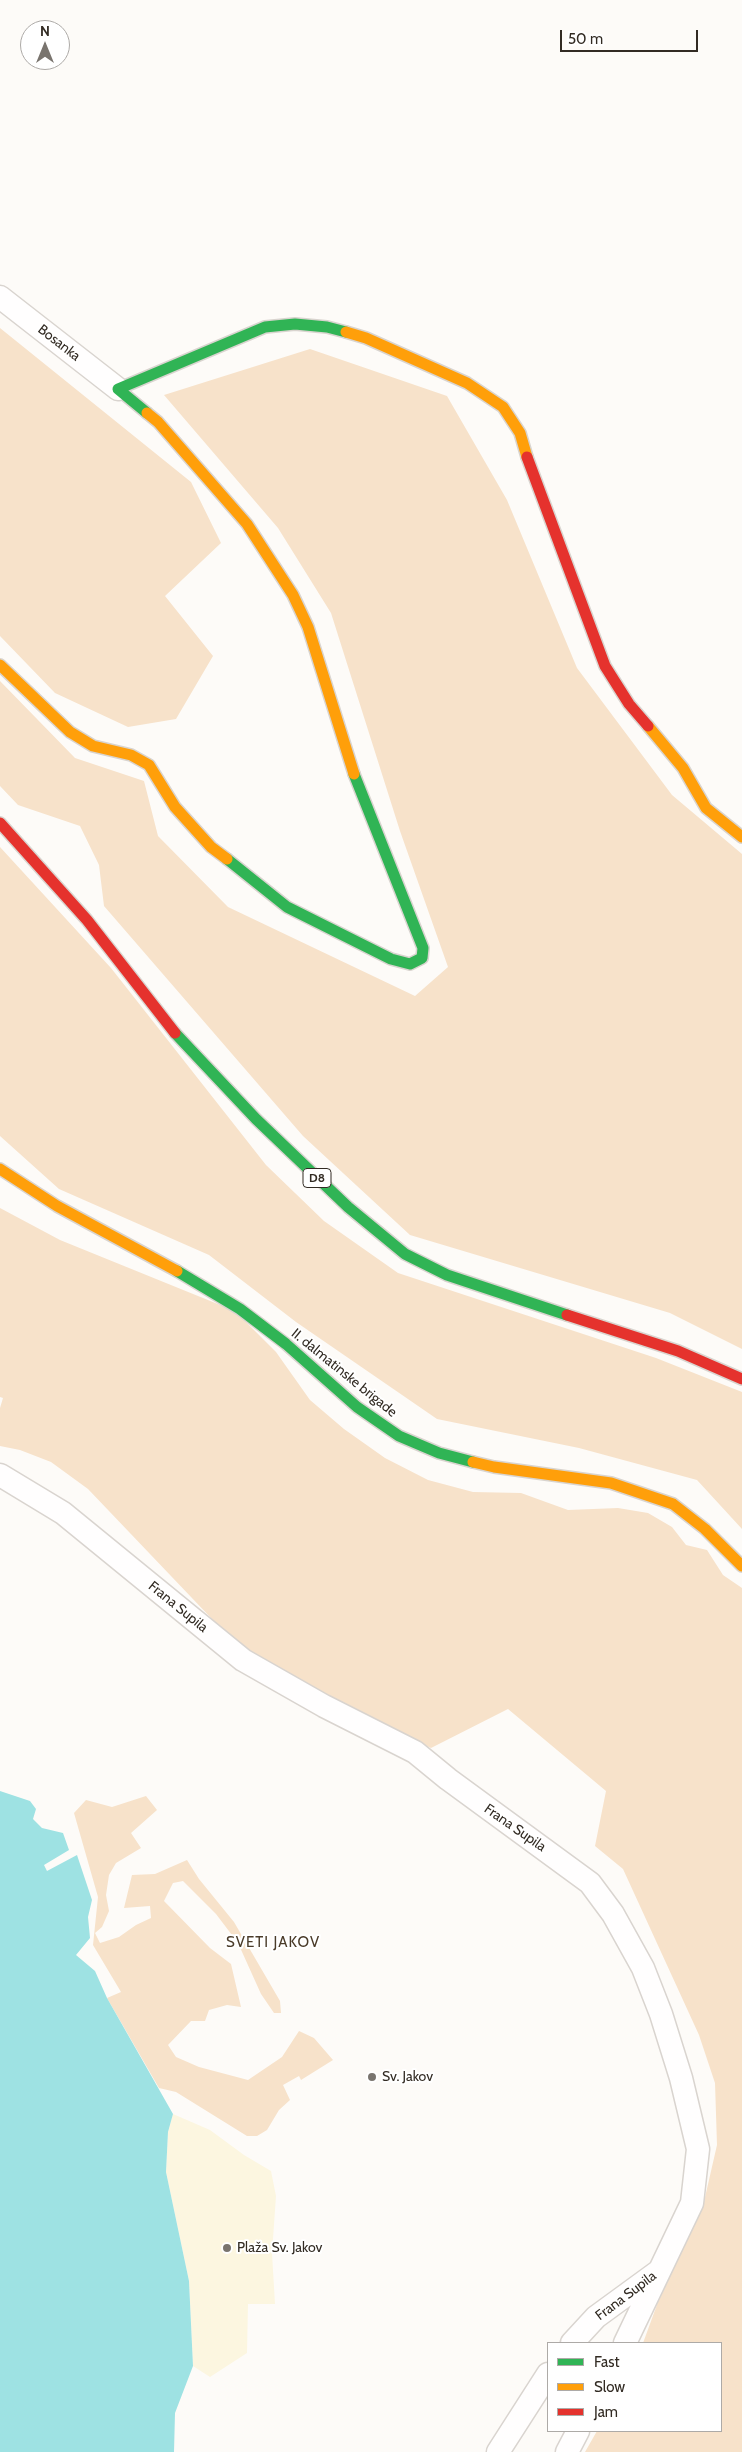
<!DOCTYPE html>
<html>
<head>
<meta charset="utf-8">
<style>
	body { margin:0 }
	#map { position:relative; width:742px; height:2452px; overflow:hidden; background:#fdfbf8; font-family:Cabin,sans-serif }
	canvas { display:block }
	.legend { position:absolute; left:547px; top:2342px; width:175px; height:90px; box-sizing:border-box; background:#fff; border:1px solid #adaaa7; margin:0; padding:6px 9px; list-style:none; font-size:15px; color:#322b23 }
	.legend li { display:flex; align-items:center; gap:10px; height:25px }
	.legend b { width:25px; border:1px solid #adaaa7 }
	.north { position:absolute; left:20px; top:20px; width:50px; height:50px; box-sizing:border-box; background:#fff; border:1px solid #adaaa7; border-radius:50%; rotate:0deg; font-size:14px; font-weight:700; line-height:20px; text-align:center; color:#322b23 }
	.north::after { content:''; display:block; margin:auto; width:18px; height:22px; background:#79746e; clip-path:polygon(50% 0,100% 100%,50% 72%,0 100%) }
	.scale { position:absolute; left:560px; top:30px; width:138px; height:22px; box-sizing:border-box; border:2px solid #322b23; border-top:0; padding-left:6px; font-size:15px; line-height:18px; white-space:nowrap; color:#322b23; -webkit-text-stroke:4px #fff; paint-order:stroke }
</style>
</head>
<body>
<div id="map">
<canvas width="742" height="2452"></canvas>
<ul class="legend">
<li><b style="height:6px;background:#30b455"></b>Fast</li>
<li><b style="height:6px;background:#ff9f0a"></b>Slow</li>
<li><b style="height:6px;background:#e5322d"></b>Jam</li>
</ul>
<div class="north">N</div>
<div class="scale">50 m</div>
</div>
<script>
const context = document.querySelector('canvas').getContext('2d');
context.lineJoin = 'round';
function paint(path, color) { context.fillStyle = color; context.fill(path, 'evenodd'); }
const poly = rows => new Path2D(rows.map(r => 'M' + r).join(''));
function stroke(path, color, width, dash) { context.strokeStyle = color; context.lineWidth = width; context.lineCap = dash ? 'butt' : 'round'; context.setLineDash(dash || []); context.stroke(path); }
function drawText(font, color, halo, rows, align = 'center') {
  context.font = font + ' Cabin,sans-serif'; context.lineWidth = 4; context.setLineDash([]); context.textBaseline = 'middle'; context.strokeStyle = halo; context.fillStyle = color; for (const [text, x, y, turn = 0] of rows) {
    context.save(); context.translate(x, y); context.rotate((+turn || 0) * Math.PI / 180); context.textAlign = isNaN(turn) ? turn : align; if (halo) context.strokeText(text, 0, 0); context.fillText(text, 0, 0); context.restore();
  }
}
paint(poly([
	[0,328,191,482,221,543,165,596,213,656,176,719,128,727,55,693,0,636],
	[310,349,447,396,507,500,577,668,672,795,742,854,742,1349,670,1313,410,1235,303,1136,104,906,99,865,80,826,18,805,0,786,0,681,75,758,144,781,158,836,228,907,415,996,448,967,400,831,331,613,278,528,164,395],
	[0,847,111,968,266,1165,324,1221,398,1273,656,1358,742,1392,742,1529,697,1480,579,1448,437,1419,296,1322,209,1255,59,1189,0,1136],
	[0,1208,60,1240,235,1311,276,1352,310,1400,344,1429,385,1458,428,1480,473,1492,521,1493,568,1510,618,1508,648,1513,672,1527,686,1545,707,1550,723,1575,742,1588,742,2452,585,2452,597,2431,721,2431,721,2343,643,2343,658,2302,703,2206,717,2145,715,2083,699,2035,623,1869,595,1846,606,1791,508,1709,431,1748,336,1705,270,1671,212,1619,88,1489,51,1462,20,1450,0,1446,0,1408,3,1398,0,1397],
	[146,1796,157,1810,131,1833,141,1848,116,1863,109,1875,106,1895,109,1911,102,1927,95,1933,100,1943,119,1937,136,1925,151,1918,150,1906,124,1908,132,1875,155,1874,187,1860,199,1879,234,1922,280,2001,281,2013,274,2013,261,1994,238,1943,216,1914,183,1881,173,1883,164,1901,210,1948,231,1964,241,2007,227,2005,209,2010,205,2021,191,2021,168,2045,176,2057,199,2067,248,2080,282,2057,299,2031,314,2038,333,2060,301,2080,299,2076,283,2085,290,2100,279,2110,267,2130,257,2136,247,2136,176,2092,159,2088,107,1998,121,1992,93,1945,98,1897,74,1813,86,1800,112,1807]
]), '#f7e2ca');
paint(poly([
	[173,2114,210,2130,244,2155,271,2171,276,2196,272,2253,275,2304,248,2304,247,2353,210,2377,193,2366,189,2281,166,2172,168,2132]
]), '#fcf6e0');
paint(poly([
	[0,1791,30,1801,36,1809,33,1819,42,1828,63,1833,69,1850,44,1865,47,1871,77,1855,92,1900,88,1917,90,1938,76,1955,95,1971,107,1998,173,2114,168,2132,166,2172,189,2281,193,2366,175,2413,174,2452,0,2452]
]), '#9ee2e3');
const street = poly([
	[0,297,118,389],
	[0,1475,63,1513,243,1660,324,1706,415,1752,448,1779,590,1883,613,1914,643,1968,661,2014,681,2078,698,2149,692,2203,625,2343],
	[572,2343,596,2317,659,2271],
	[498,2452,548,2374],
	[567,2452,578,2431]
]);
const fast = poly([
	[147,413,118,389,265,327,295,324,327,327,346,332],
	[227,859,287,907,391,959,410,964,422,958,423,948,354,774],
	[175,1033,256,1119,348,1207,405,1254,447,1275,567,1315],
	[177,1271,240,1309,286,1344,357,1407,399,1436,439,1453,473,1462]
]);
const slow = poly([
	[346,332,366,338,467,383,503,407,520,433,527,457],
	[147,413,158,422,247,524,293,595,308,627,354,774],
	[0,665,70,732,93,746,131,755,149,765,175,807,211,847,227,859],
	[648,726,683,768,706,808,742,837],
	[0,1169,57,1206,177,1271],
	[473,1462,494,1467,611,1483,673,1504,705,1529,742,1566]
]);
const jam = poly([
	[527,457,605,666,629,704,648,726],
	[0,823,87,920,175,1033],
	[567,1315,678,1351,742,1379]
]);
stroke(street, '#d9d4cf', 25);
stroke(fast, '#d9d4cf', 14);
stroke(slow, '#d9d4cf', 14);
stroke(jam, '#d9d4cf', 14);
stroke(street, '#fffefe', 22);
stroke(fast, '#30b455', 11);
stroke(slow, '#ff9f0a', 11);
stroke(jam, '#e5322d', 11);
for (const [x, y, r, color] of [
	[372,2077,5,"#79746e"],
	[227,2248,5,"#79746e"]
]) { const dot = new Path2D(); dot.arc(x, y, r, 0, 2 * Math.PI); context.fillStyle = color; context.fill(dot); stroke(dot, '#fff', 2); }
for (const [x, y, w] of [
	[317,1178,28]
]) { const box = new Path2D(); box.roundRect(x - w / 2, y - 9.5, w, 19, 4); context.fillStyle = '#fff'; context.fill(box); stroke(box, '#322b23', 1); }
drawText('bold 12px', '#322b23', null, [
	["D8",317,1178]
]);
drawText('14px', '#322b23', '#fff', [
	["Bosanka",59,343,38],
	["II. dalmatinske brigade",344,1373,39],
	["Frana Supila",178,1607,39],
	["Frana Supila",515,1828,35],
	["Frana Supila",626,2296,-37]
]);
drawText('14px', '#322b23', '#fff', [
	["Sv. Jakov",382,2077],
	["Plaža Sv. Jakov",237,2248]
], 'left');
context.letterSpacing = '1px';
drawText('15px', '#4a3b29', '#fff', [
	["SVETI JAKOV",273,1943]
]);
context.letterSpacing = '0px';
</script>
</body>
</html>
